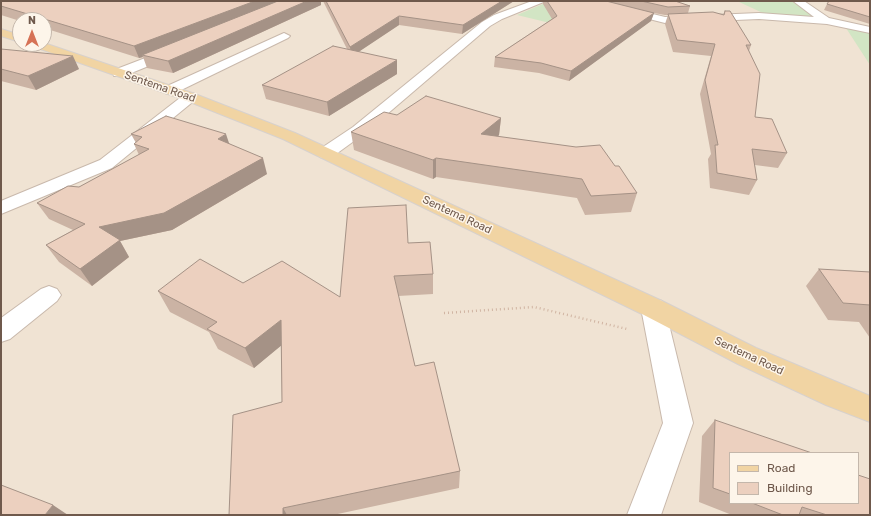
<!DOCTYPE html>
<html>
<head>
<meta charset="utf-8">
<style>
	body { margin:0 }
	#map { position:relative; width:871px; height:516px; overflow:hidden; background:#f9f1e4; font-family:Rubik,sans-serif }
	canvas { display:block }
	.frame { position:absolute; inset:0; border:2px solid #6f594c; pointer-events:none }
	.legend { position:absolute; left:729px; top:452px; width:130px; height:52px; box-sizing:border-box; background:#fdf5ea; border:1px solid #c4b7ab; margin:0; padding:5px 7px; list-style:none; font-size:12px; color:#6f594c }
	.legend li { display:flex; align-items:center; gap:8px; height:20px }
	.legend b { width:20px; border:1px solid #c4b7ab }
	.north { position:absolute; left:12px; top:12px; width:40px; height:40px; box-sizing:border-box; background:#fdf5ea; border:1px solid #c4b7ab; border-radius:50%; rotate:0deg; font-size:11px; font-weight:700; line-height:16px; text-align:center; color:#6f594c }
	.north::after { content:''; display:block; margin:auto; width:14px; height:18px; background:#d67256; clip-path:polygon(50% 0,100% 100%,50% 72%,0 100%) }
</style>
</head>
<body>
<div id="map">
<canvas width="871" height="516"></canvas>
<div class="frame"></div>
<ul class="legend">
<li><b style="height:5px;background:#f1d4a3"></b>Road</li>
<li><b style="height:11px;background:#ecd0bf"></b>Building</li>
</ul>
<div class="north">N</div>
</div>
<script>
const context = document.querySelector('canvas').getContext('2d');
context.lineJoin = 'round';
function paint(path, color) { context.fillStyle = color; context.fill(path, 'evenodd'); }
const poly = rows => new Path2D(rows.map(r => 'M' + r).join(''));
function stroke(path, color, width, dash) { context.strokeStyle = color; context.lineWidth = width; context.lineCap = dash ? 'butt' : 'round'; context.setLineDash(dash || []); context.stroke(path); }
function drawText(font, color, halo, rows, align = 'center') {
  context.font = font + ' Rubik,sans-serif'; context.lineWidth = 3; context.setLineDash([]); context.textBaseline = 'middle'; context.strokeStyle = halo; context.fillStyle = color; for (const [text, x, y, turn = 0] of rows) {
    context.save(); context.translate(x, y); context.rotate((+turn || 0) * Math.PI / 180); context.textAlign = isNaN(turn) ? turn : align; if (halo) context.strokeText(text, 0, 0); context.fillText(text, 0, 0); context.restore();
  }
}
paint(poly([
	[1,1,870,1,870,515,1,515],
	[20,20,44,20,44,44,20,44],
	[730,453,858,453,858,503,730,503]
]), '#f0e3d3');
paint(poly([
	[550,1,573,1,550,23,517,15],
	[737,1,791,1,819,18,765,14],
	[846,28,870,33,870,65]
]), '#d2e5c4');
const minor = poly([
	[532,1,546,1,502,19,490,26,365,133,332,157,326,158,320,157,318,153,320,149,353,127,482,22,494,15,532,1],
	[584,1,600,1,665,17,759,13,814,17,793,1,804,1,829,18,870,27,870,33,827,24,759,19,665,23,586,3,584,1],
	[284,33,290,36,288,38,175,93,170,94,165,93,163,90,165,87,284,33],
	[174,47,180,51,178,54,124,76,114,76,113,73,114,70,174,47],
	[190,93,195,94,197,97,195,100,112,168,1,214,1,201,100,160,185,94,190,93],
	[49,286,57,289,61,295,57,301,10,339,1,342,1,318,41,289,49,286],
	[653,299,662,301,665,308,693,423,661,515,627,515,663,423,641,308,644,301,653,299]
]);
const major = poly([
	[1,29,20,35,20,42,1,36,1,29],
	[44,43,195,94,295,133,662,301,756,348,870,396,870,422,826,405,738,364,644,315,283,139,185,100,32,46,30,44,44,43]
]);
stroke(minor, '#c9b9ac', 2);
stroke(major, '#d7d1cd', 2);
stroke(poly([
	[444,313,534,307,627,329]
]), '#d0b4a2', 2.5, [1, 3]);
paint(minor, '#fff');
paint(major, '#f1d4a3');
paint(poly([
	[1,1,321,1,321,5,173,73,147,68,143,57,139,58,44,28,44,20,20,20,20,21,1,15],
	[323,1,514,1,462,34,399,25,358,52,397,74,329,116,266,99,262,85,347,49],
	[543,1,675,1,690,6,688,13,723,15,725,11,751,45,749,51,755,117,787,153,778,168,755,165,757,180,749,195,710,188,708,159,711,154,700,94,711,56,673,52,665,24,668,15,665,15,654,13,651,21,569,81,539,73,494,67,495,57,552,19,543,4],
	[870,1,870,24,824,10,827,4],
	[1,49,79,69,36,90,1,81],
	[397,115,501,118,499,135,498,137,615,166,637,193,631,212,585,215,577,198,436,177,433,179,354,150,351,132],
	[131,134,229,143,267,174,172,230,120,241,129,257,92,286,59,262,46,245,73,230,49,219,37,203,79,187,139,155,134,144,136,143],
	[408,243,433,274,433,294,398,296,415,366,460,471,459,488,333,515,229,515,282,402,281,345,254,368,218,349,209,332,170,312,158,291,243,283,340,297],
	[819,269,870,272,870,338,859,322,828,320,806,286],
	[715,420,730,453,730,503,858,503,870,515,732,515,699,502,702,436]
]), '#cbb3a4');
paint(poly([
	[255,1,283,1,142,55,143,57,139,58,134,46],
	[307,1,321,1,321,5,173,73,168,61],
	[502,1,514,1,462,34,463,25],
	[654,13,651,21,569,81,571,71],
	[399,16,399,25,351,57,350,47],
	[73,56,79,69,36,90,28,76],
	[397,60,397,74,329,116,327,102],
	[501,118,499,135,480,152,481,134],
	[226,134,231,149,218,139],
	[263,158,267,174,172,230,120,241,129,257,92,286,80,269,99,227],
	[436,158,436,177,433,179,433,160],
	[281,320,288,340,254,368,245,348],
	[53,505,68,515,45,515],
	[283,508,287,515,283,515]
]), '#a59286');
const building = poly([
	[1,1,255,1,134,46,1,6,1,1],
	[278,1,307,1,168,61,142,55,278,1],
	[326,1,502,1,463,25,399,16,350,47,326,1],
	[547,1,606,1,654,13,571,71,541,63,495,57,557,16,547,1],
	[641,1,675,1,690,6,668,7,641,1],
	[829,1,870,1,870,17,827,4,829,1],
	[725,11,730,11,751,45,746,45,760,74,755,117,772,119,787,153,752,149,757,180,717,173,715,145,718,145,705,80,715,44,677,40,668,14,713,12,724,15,725,11],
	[333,46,397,60,327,102,262,85,333,46],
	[1,49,73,56,28,76,1,69,1,49],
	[426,96,501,118,481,134,576,147,600,145,615,166,619,166,637,193,591,196,582,179,436,158,433,160,351,132,384,112,397,115,426,96],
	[166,116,226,134,218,139,263,158,164,213,99,227,120,240,80,269,46,245,85,224,37,203,68,186,79,187,149,149,134,144,142,137,131,134,166,116],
	[406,205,408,243,430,242,433,274,394,276,415,366,434,362,460,471,283,508,283,515,229,515,233,415,282,402,281,320,245,348,207,329,217,322,158,291,200,259,243,283,282,261,340,297,348,208,406,205],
	[819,269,870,272,870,305,843,303,819,269],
	[715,420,812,453,730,453,730,494,713,488,715,420],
	[858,475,870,479,870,515,827,515,802,507,799,515,783,515,752,503,858,503,858,475],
	[1,485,53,505,45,515,1,515,1,485]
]);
paint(building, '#ecd0bf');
stroke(building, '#a59286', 1);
drawText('11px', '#6f594c', '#fdf5ea', [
	["Sentema Road",160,87,19],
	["Sentema Road",457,215,25],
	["Sentema Road",749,356,25]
]);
</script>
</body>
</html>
